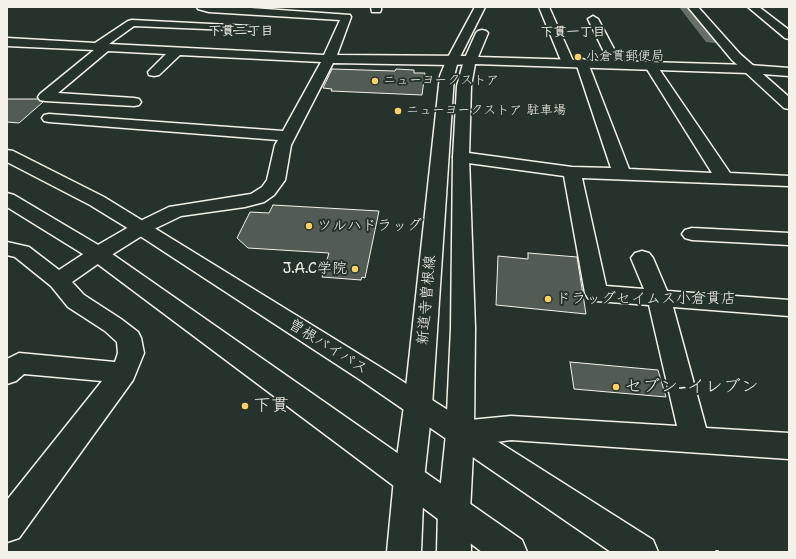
<!DOCTYPE html>
<html>
<head>
<meta charset="utf-8">
<style>
	body { margin:0 }
	#map { position:relative; width:796px; height:559px; overflow:hidden; background:#26332d; font-family:"Shantell Sans",sans-serif }
	canvas { display:block }
	.frame { position:absolute; inset:0; border:8px solid #f4f1e8; pointer-events:none }
</style>
</head>
<body>
<div id="map">
<canvas width="796" height="559"></canvas>
<div class="frame"></div>
</div>
<script>
const context = document.querySelector('canvas').getContext('2d');
context.lineJoin = 'round';
const poly = rows => new Path2D(rows.map(r => 'M' + r).join(''));
function paint(path, color) { context.fillStyle = color; context.fill(path, 'evenodd'); }
function stroke(path, color, width, dash) { context.strokeStyle = color; context.lineWidth = width; context.lineCap = dash ? 'butt' : 'round'; context.setLineDash(dash || []); context.stroke(path); }
function drawText(font, color, halo, rows, align = 'center') {
  context.font = font + ' "Shantell Sans","Klee One",sans-serif'; context.lineWidth = 4; context.setLineDash([]); context.textBaseline = 'middle'; context.strokeStyle = halo; context.fillStyle = color; for (const [text, x, y, turn = 0] of rows) {
    context.save(); context.translate(x, y); context.rotate((+turn || 0) * Math.PI / 180); context.textAlign = isNaN(turn) ? turn : align; if (halo) context.strokeText(text, 0, 0); context.fillText(text, 0, 0); context.restore();
  }
}
paint(poly([
	[679,7,698,7,725,37,722,42,714,43,706,42,679,7]
]), '#676f68');
const building = poly([
	[332,69,395,71,396,69,414,70,414,73,425,73,422,95,331,91,332,89,323,88,332,69],
	[7,99,38,99,43,102,19,123,7,122,7,99],
	[273,205,379,211,365,278,362,277,361,280,322,277,329,253,248,248,237,238,250,212,269,213,273,205],
	[528,253,577,257,586,314,496,305,498,256,528,259,528,253],
	[570,362,658,370,666,397,574,389,570,362]
]);
paint(building, '#525c55');
stroke(building, '#f4f1e8', 1);
const street = poly([
	[197,7,252,7,251,8,350,15,351,17,337,55,470,56,474,57,476,60,474,63,470,64,452,65,333,63,291,145,285,180,274,195,264,202,245,207,181,216,148,232,105,259,72,282,84,295,121,319,138,332,141,338,144,353,133,380,19,538,7,542,7,500,102,381,24,374,16,381,7,384,7,359,19,353,115,362,118,353,117,342,105,331,68,307,51,286,15,257,7,255,7,242,29,247,59,270,91,249,134,224,169,207,251,194,262,187,267,180,275,145,278,140,49,122,44,121,42,118,44,115,49,114,283,131,321,62,180,55,159,75,154,76,149,75,148,72,166,54,108,51,58,93,134,98,139,99,141,102,139,105,134,106,45,101,40,100,38,97,40,94,94,50,7,46,7,38,95,43,128,21,132,20,250,26,256,29,254,31,134,26,109,44,324,55,340,20,209,12,198,9,197,7],
	[371,7,381,7,381,10,380,12,372,12,371,7],
	[539,7,549,7,574,63,572,66,564,66,562,63,539,7],
	[688,7,698,7,740,54,789,97,789,109,784,108,732,60,688,7],
	[748,7,759,7,789,30,789,39,785,38,748,7],
	[593,16,598,19,622,64,620,67,616,68,612,67,610,64,588,19,593,16],
	[582,59,586,60,588,63,629,169,712,173,645,66,647,63,651,62,655,63,730,173,789,176,789,186,582,178,606,286,644,289,631,258,635,253,642,251,649,253,653,258,667,291,789,300,789,316,673,307,706,428,789,433,789,459,511,440,460,447,450,443,446,434,450,425,460,421,511,416,677,426,649,305,596,301,588,298,585,293,564,176,461,162,455,161,453,157,455,153,461,152,572,167,611,168,576,63,578,60,582,59],
	[692,228,789,233,789,245,692,240,685,238,682,234,685,230,692,228]
]);
const secondary = poly([
	[475,7,485,7,458,61,454,76,432,406,424,479,421,552,387,552,394,479,404,406,440,76,446,61,475,7],
	[482,30,486,31,488,33,478,57,749,65,789,68,789,76,749,73,475,64,471,86,469,157,475,328,474,434,470,511,471,552,437,552,438,511,446,434,451,328,453,157,457,86,464,60,476,33,478,31,482,30]
]);
const highway = poly([
	[7,150,13,151,104,197,380,367,653,540,658,552,611,552,362,381,134,232,90,205,7,162,7,150],
	[7,193,14,195,105,249,522,540,527,552,482,552,91,259,7,207,7,193]
]);
stroke(street, '#f4f1e8', 3);
stroke(secondary, '#f4f1e8', 3);
stroke(highway, '#f4f1e8', 3);
stroke(poly([
	[717,550,717,552]
]), '#f4f1e8', 3.5, [4, 4]);
paint(street, '#26332d');
paint(secondary, '#26332d');
paint(highway, '#26332d');
for (const [x, y, r, color] of [
	[578,57,4,"#ffd166"],
	[375,81,4,"#ffd166"],
	[398,111,4,"#ffd166"],
	[309,226,4,"#ffd166"],
	[355,269,4,"#ffd166"],
	[548,299,4,"#ffd166"],
	[616,387,4,"#ffd166"],
	[245,406,4,"#ffd166"]
]) { const dot = new Path2D(); dot.arc(x, y, r, 0, 2 * Math.PI); context.fillStyle = color; context.fill(dot); stroke(dot, '#26332d', 1.5); }
drawText('bold 13px', '#f4f1e8', '#26332d', [
	["下貫二丁目",241,32],
	["下貫一丁目",573,33]
]);
drawText('13px', '#f4f1e8', '#26332d', [
	["小倉貫郵便局",586,57],
	["ニューヨークストア",383,81],
	["ニューヨークストア 駐車場",406,111]
], 'left');
drawText('15px', '#f4f1e8', '#26332d', [
	["ツルハドラッグ",317,226],
	["J.A.C学院",347,269,"right"],
	["ドラッグセイムス小倉貫店",556,299]
], 'left');
drawText('15px', '#f4f1e8', '#26332d', [
	["新道寺曽根線",427,300,-85],
	["曽根バイパス",328,347,32]
]);
drawText('18px', '#f4f1e8', '#26332d', [
	["セブン-イレブン",624,387],
	["下貫",253,406]
], 'left');
</script>
</body>
</html>
